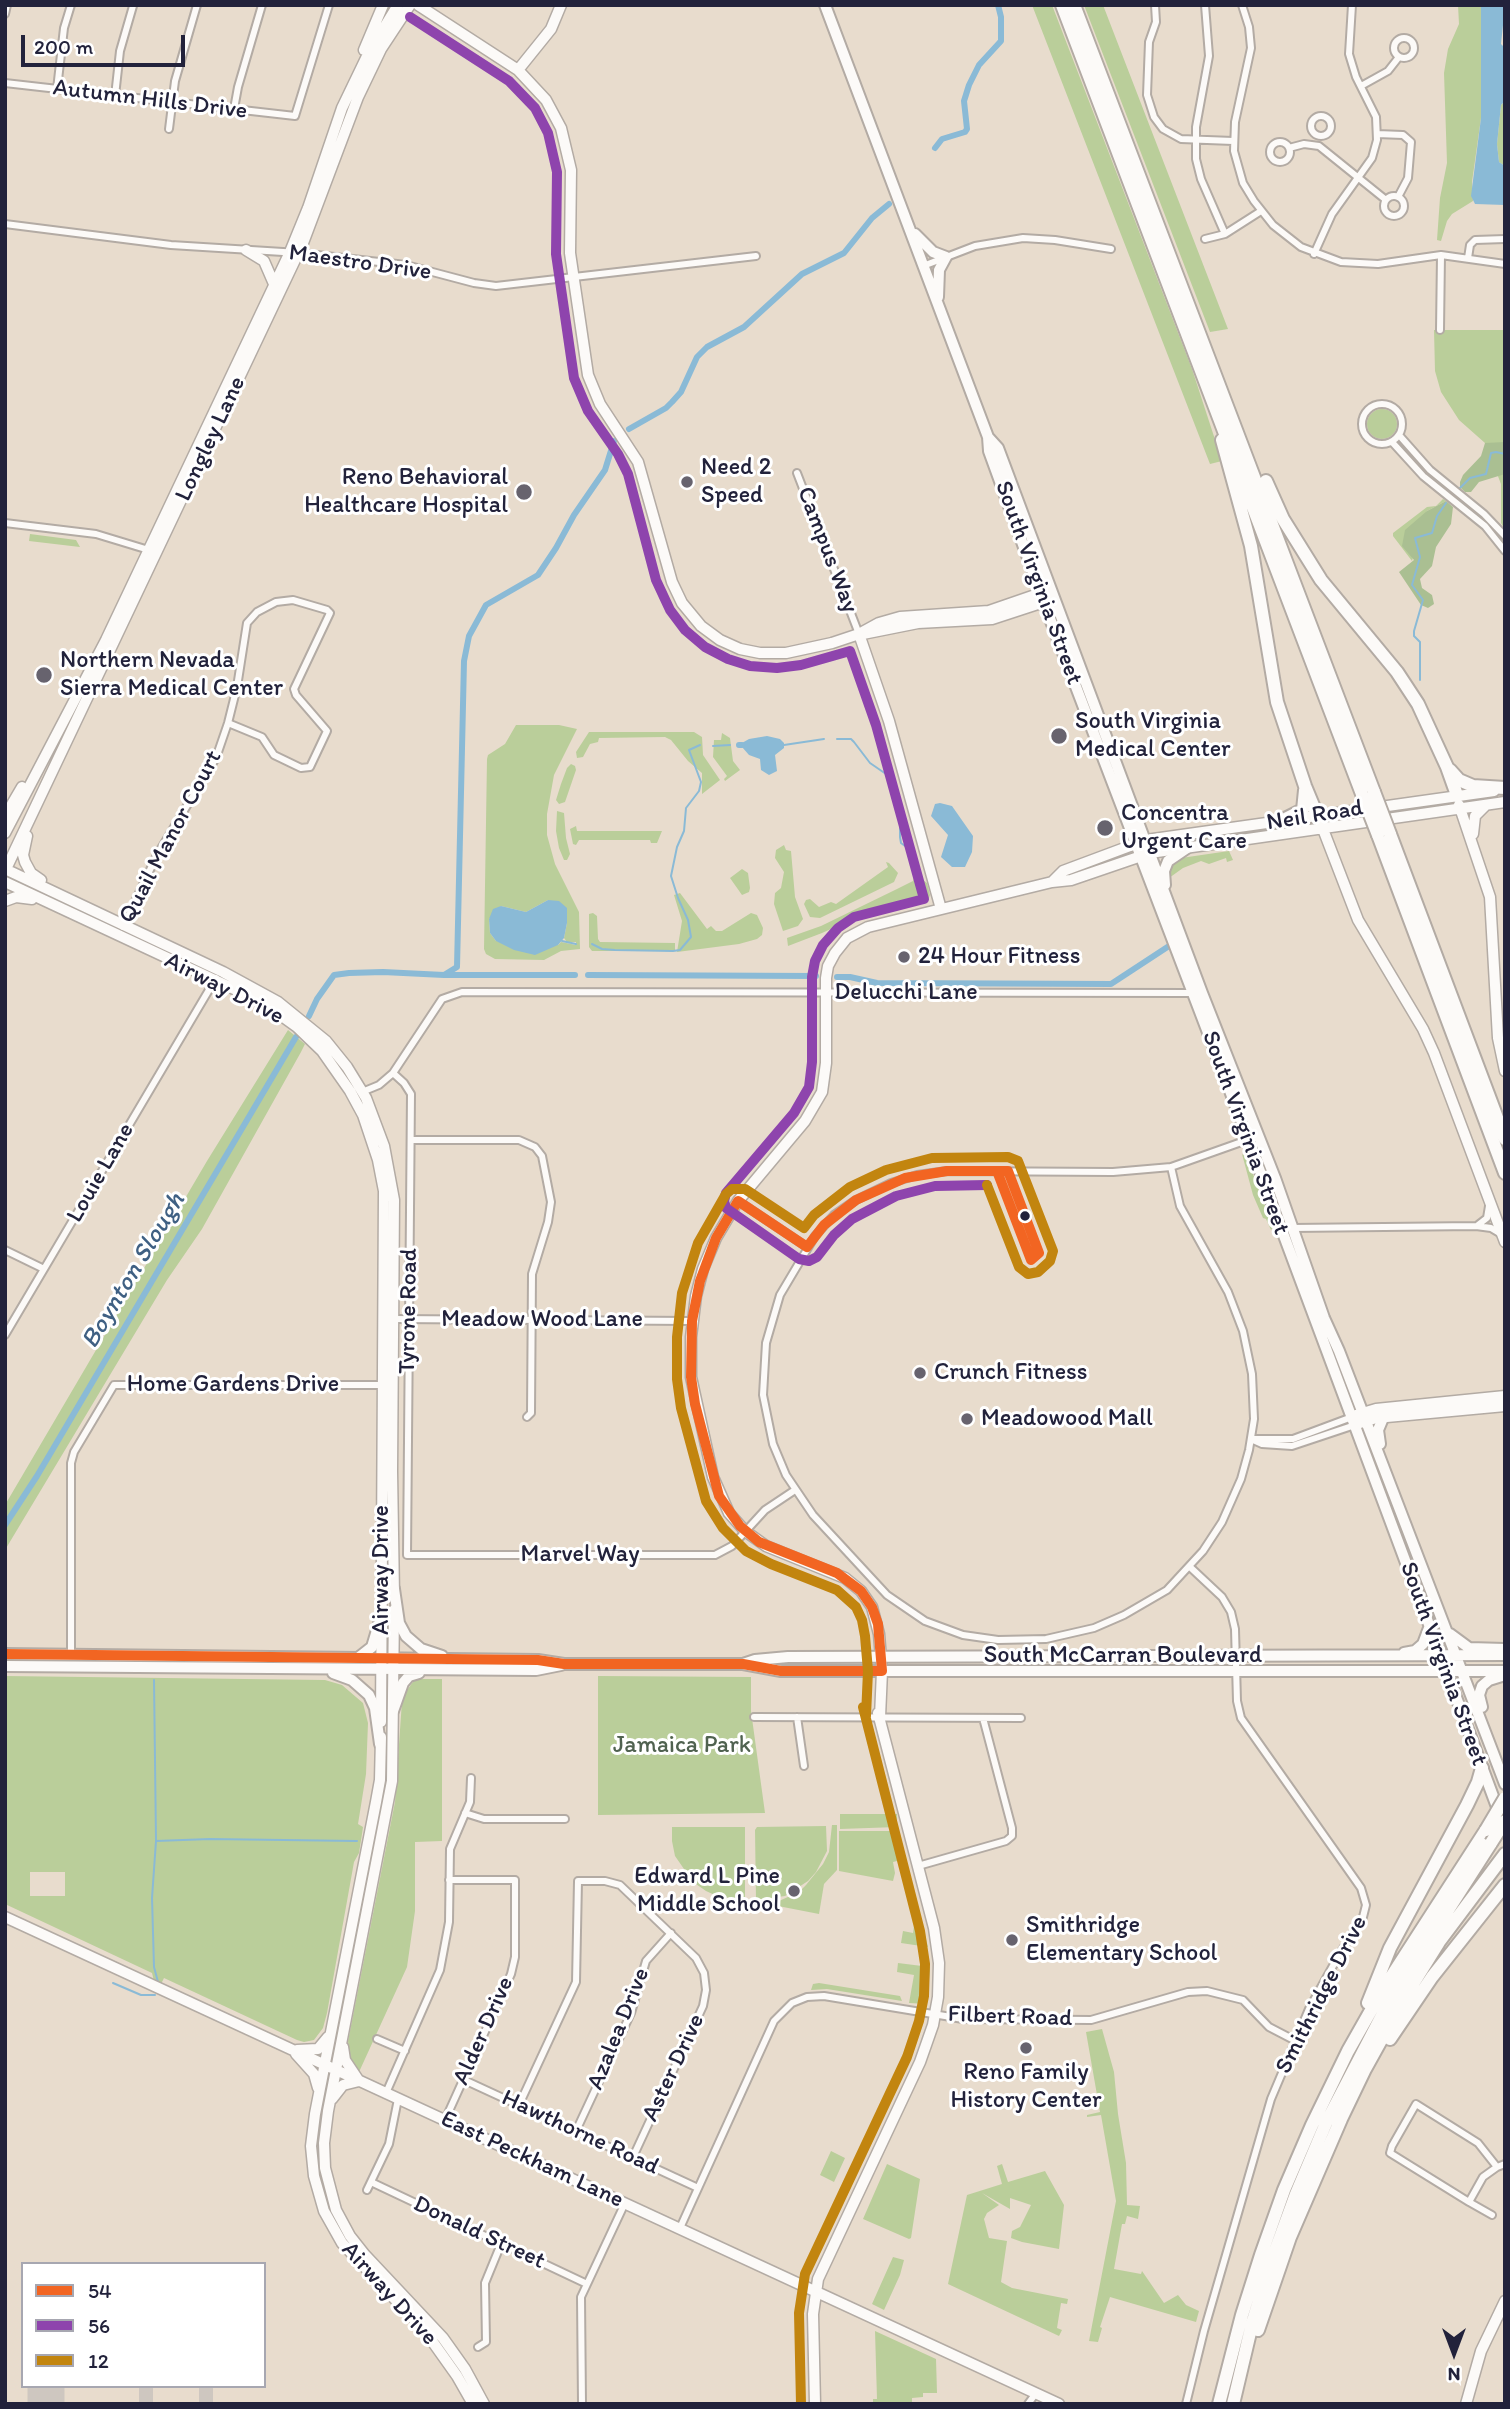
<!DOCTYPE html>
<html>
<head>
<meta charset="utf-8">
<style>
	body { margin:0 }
	#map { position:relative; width:1510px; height:2409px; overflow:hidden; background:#e8dccd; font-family:Itim,sans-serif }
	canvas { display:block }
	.frame { position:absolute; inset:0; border:7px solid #22223b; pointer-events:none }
	.legend { position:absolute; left:21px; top:2262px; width:245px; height:126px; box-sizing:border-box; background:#fff; border:2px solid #a7a7b1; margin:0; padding:9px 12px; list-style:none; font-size:21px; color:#22223b }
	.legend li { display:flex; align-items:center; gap:14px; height:35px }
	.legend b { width:35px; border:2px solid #a7a7b1 }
	.north { position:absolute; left:1419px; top:2318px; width:70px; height:70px; -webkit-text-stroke:5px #fff; paint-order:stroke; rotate:180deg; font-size:19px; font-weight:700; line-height:28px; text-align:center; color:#22223b }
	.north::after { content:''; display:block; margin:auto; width:24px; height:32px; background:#22223b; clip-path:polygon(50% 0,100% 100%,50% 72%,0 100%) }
	.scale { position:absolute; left:21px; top:35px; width:164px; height:32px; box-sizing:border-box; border:4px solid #22223b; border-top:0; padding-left:9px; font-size:21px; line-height:24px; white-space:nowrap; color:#22223b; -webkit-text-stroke:5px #fff; paint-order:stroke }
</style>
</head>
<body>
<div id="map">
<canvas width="1510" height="2409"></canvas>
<div class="frame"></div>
<ul class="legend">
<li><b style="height:9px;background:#f26522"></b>54</li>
<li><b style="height:9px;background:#8e44ad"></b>56</li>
<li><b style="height:9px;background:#c2850f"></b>12</li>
</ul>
<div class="north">N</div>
<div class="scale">200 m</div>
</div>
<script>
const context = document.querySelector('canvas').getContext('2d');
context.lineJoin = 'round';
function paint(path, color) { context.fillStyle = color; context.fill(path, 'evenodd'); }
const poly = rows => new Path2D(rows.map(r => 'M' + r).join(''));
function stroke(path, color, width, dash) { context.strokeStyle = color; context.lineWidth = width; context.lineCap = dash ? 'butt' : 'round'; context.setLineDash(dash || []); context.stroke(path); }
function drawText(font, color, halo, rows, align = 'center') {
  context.font = font + ' Itim,sans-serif'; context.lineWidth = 6; context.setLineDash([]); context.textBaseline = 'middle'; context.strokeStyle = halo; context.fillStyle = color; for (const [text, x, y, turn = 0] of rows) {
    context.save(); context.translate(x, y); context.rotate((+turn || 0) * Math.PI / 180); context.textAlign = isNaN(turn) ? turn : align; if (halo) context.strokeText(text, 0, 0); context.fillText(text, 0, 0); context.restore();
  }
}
paint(poly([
	[1032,5,1052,5,1192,369,1222,461,1210,464],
	[1084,5,1103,5,1228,329,1210,332],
	[1458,5,1481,5,1481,118,1472,182,1473,201,1452,214,1447,221,1441,241,1437,240,1440,198,1447,163,1444,73,1448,49,1459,24],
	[1505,101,1505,166,1499,162,1497,144,1501,105],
	[1434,330,1505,330,1505,530,1501,523,1501,484,1485,443,1459,420,1441,392,1435,371],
	'1367 424a15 15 0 1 1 30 0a15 15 0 1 1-30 0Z',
	[1443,499,1446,501,1427,511,1412,561,1393,536,1393,533,1427,507,1436,506],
	[30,534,76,540,80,547,29,541],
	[516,725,559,725,577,729,554,775,547,814,547,835,555,864,579,912,580,949,561,951,544,960,495,959,486,954,484,949,487,759,488,755,505,744],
	[548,900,567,923,564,938,567,942,576,942,576,945,561,942,558,945,496,941,490,933,489,919,501,906,526,912],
	[589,732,694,732,702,737,703,755,720,780,702,794,702,773,688,761,671,740,665,737,599,738,598,742,590,744,583,757,577,758,576,752],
	[722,733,730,738,733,761,740,770,725,781,724,779,727,776,713,757,714,740,721,740],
	[571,764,575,766,576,770,565,802,559,804,556,800,561,784,567,768],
	[557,811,564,813,566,838,570,854,567,860,564,860,559,848,556,831],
	[576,826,577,831,662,831,657,843,651,843,650,840,579,840,576,845,573,844,570,829],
	[784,845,786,850,791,851,795,897,803,919,798,926,783,931,774,904,775,893,781,888,784,872,775,858,776,850],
	[1229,851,1233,860,1227,862,1226,858,1209,864,1201,861,1183,868,1169,878,1170,868,1181,858],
	[886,862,889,863,898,873,894,882,820,918,810,917,804,904,806,900,810,899,819,907,831,902,836,904,888,867],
	[742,869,748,873,750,888,749,892,742,895,730,878],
	[915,874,927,883,930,895,928,901,913,901,868,912,822,933,788,946,787,938,821,926,897,889,913,881],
	[680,893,707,929,711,926,716,931,722,931,751,913,757,915,763,928,762,935,757,939,739,944,677,952,682,921,674,895],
	[593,913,597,916,598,939,600,942,675,943,675,951,592,951,589,947,589,914],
	[288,1030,305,1044,301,1052,202,1229,167,1280,5,1550,5,1505,207,1161],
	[1242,1154,1247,1158,1273,1227,1271,1230,1266,1219,1263,1218,1253,1195],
	[5,1676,325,1680,342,1685,363,1703,368,1723,366,1774,358,1824,363,1827,362,1834,359,1853,354,1862,327,2013,323,2028,314,2040,304,2042,297,2040,164,1978,161,1984,154,1981,152,1973,5,1904],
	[30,1872,65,1872,65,1896,30,1896],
	[598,1676,751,1677,751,1711,765,1813,598,1815],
	[415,1679,442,1679,442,1841,415,1842,415,1911,407,1967,359,2072,354,2066,349,2054,348,2041,395,1802,402,1701,405,1693],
	[840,1814,897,1814,897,1827,840,1829],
	[832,1825,837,1825,837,1870,824,1884,819,1914,778,1906,779,1901,799,1892,806,1885,823,1864,829,1852],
	[826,1826,827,1851,816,1872,808,1881,785,1896,756,1900,755,1830,757,1827],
	[672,1827,745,1827,745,1899,719,1897,706,1891,693,1882,675,1856,672,1841],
	[839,1831,897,1831,897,1861,893,1862,895,1873,893,1881,839,1871],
	[922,1923,928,1947,901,1943,903,1931,913,1933,914,1926],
	[898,1963,930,1967,927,2004,909,2003,914,1975,897,1972],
	[819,1983,900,1996,902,2001,827,1989,811,1990,813,1984],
	[1102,2029,1114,2072,1118,2114,1126,2163,1127,2205,1140,2206,1138,2219,1127,2216,1125,2224,1122,2224,1114,2269,1141,2274,1142,2271,1164,2303,1178,2295,1186,2305,1199,2311,1196,2322,1110,2297,1100,2327,1102,2328,1098,2342,1089,2341,1116,2201,1101,2115,1087,2117,1087,2115,1100,2112,1086,2032],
	[831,2151,845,2158,834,2182,820,2175],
	[887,2164,920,2179,911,2238,909,2239,863,2219],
	[1002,2164,1008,2182,1045,2171,1064,2205,1059,2249,1022,2242,1011,2238,1012,2231,1020,2227,1031,2205,1010,2198,1010,2209,982,2193,999,2205,987,2213,984,2219,989,2238,1007,2241,1001,2282,1012,2288,1068,2299,1067,2304,1061,2303,1057,2328,1062,2330,1059,2336,948,2284,967,2195,1002,2184,997,2166],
	[893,2257,904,2260,900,2275,884,2310,872,2304],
	[875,2331,936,2359,937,2393,923,2393,923,2397,912,2398,912,2404,873,2404,873,2399,877,2399]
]), '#bace9a');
paint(poly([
	[1505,442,1505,474,1479,482,1471,492,1465,492,1460,487,1460,482,1463,475,1481,456,1485,443],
	[1446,501,1453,507,1451,524,1436,547,1432,566,1420,579,1422,588,1432,595,1434,604,1428,608,1421,605,1399,572,1414,560,1402,546,1405,530,1427,511]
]), '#aabf92');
paint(poly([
	[1481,5,1505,6,1501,44,1505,48,1505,101,1501,105,1497,144,1499,162,1505,166,1505,205,1475,204,1471,196,1481,118],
	[767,736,780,739,784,743,784,748,775,755,777,771,769,775,761,770,760,759,749,755,742,747,742,743,749,739],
	[940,803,952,806,973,836,972,852,965,867,952,867,941,857,948,835,931,816,935,804],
	[548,900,559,901,567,908,567,923,564,938,558,945,535,955,514,950,496,941,490,933,489,919,493,909,501,906,526,912]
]), '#8abad6');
stroke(poly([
	[1460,488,1470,478,1486,474,1491,453,1496,452,1505,454],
	[1420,680,1420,642,1414,636,1414,631,1423,600,1412,585,1420,557,1415,538,1432,533,1437,516,1446,503],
	[837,739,851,739,854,742,870,763,886,774,895,783,897,798],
	[784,745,824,739],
	[713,746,730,745],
	[897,806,900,815,900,837,901,843,905,846],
	[562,941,576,944],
	[592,944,602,949,615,950,673,951,680,950,691,937,688,920,678,898,671,876,677,847,684,831,686,808,699,791,701,782,689,750,700,745],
	[154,1680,156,1841,152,1898,154,1967,158,1982],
	[156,1841,210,1839,357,1841],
	[113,1983,141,1995,155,1995]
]), '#8abad6', 2);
stroke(poly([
	[935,148,942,139,965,132,967,129,964,101,969,85,979,65,1001,41,1001,17,998,5],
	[629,429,666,408,672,402,681,392,697,357,707,347,744,327,802,274,844,253,872,218,889,204],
	[739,745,742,745],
	[446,975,575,975],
	[588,975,816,976],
	[837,977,850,977,877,983,1111,984,1169,946],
	[309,1016,317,999,334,975,349,973,383,972,444,975,457,967,464,661,469,636,486,605,538,575,556,548,574,515,605,470,614,441],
	[5,1525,37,1476,296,1037]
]), '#8abad6', 6);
stroke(poly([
	[146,2404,146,2386],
	[206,2404,206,2386]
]), '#cec7c0', 14);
stroke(poly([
	[46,2404,46,2386]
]), '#cec7c0', 37);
const street = poly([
	[1155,5,1156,22,1149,42,1147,95,1154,117,1163,129,1181,139,1233,141],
	[1205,5,1209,56,1196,127,1196,159,1201,179,1225,234],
	[1242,5,1249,27,1251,48,1235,122,1234,151,1243,183,1254,201,1273,225,1301,247,1341,262,1378,264,1441,255,1505,264],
	[5,14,7,5],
	'1394 48a10 10 0 1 1 20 0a10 10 0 1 1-20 0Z',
	[5,83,295,116,329,5],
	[1361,86,1388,71,1399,57],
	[57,89,64,28,71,5],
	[115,96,120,51,133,6],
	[234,109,238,87,262,5],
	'1311 126a10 10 0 1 1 20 0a10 10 0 1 1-20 0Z',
	[169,129,175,81,197,5],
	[1377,134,1403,135,1411,142,1408,178,1398,197],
	'1270 152a10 10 0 1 1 20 0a10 10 0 1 1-20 0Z',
	[1289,148,1304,144,1319,146,1386,200],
	'1384 206a10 10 0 1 1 20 0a10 10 0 1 1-20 0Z',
	[5,224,171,245,299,253,406,265,474,283,496,286,756,256],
	[1205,239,1225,234,1261,211],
	[1314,254,1332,214,1372,158,1377,140,1376,117,1356,77,1349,54,1352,5],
	[1468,258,1470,245,1475,240,1505,239],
	[923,266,975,246,1023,238,1055,240,1111,249],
	[1440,330,1441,255],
	'1362 424a20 20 0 1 1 40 0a20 20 0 1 1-40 0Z',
	[1399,435,1430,470,1484,514,1505,536],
	[1392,442,1423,476,1485,526,1505,551],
	[797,473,859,634],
	[5,523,96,534,152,551],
	[123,927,157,855,216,758,228,723,237,687,247,623,257,612,276,602,293,600,327,610,330,613,294,689,296,695,327,731,310,767,301,768,274,755,262,737,228,723],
	[393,1073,404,1083,411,1094,407,1555,715,1555,732,1546,765,1510,795,1490],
	[362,1092,379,1085,393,1073,442,999,462,992,1193,993],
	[411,1140,519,1140,535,1147,542,1156,551,1202,548,1222,532,1274,531,1413,527,1417],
	[1171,1167,1180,1206,1228,1292,1243,1331,1252,1374,1254,1419,1249,1450,1241,1479,1222,1522,1203,1551,1167,1590,1124,1615,1094,1628,1046,1639,998,1640,963,1635,925,1621,887,1595,813,1515,786,1475,773,1444,763,1395,766,1343,780,1295,815,1236,834,1215,856,1200,891,1183,917,1175,947,1171,1113,1172,1171,1167,1250,1139],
	[738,1201,807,1247],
	[1478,1225,1487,1218,1489,1206],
	[1292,1228,1476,1226,1491,1228,1501,1234],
	[5,1250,44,1269],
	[393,1319,692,1321],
	[5,1335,216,978],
	[1251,1439,1262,1444,1292,1446,1355,1425],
	[1253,1439,1293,1439,1352,1417],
	[71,1655,71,1463,74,1452,114,1385,383,1385],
	[754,1717,1021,1718],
	[797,1717,804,1766],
	[465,1813,484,1819,565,1819],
	[918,1866,1006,1841,1012,1836,1012,1828,983,1718],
	[377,2039,405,2051],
	[462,2079,698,2188],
	[386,2093,440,1970,449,1922,450,1849,470,1802,471,1778],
	[519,2105,576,1982,578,1881,605,1881,620,1885,696,1958,704,1973,706,1990,703,2006,633,2157],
	[445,2120,511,1974,515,1957,515,1880,449,1880],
	[576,2131,631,2013,646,1961,671,1933],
	[371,2182,587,2284],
	[367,2190,389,2144,398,2099],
	[1469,2202,1390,2153,1392,2146,1416,2104,1478,2143,1497,2167],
	[1492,2215,1469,2202,1483,2177,1497,2167,1505,2164],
	[680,2228,774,2021,792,2003,807,1997,824,1996,963,2019,1091,2020,1188,1992,1207,1991,1243,2000,1269,2027,1294,2040],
	[478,2347,486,2342,485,2283,501,2244],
	[582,2404,581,2297,625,2203],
	[1028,2404,1036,2393],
	[1186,2404,1204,2331,1271,2099,1309,2009,1339,1955,1363,1917,1366,1905,1361,1888,1241,1718,1237,1701,1235,1629,1231,1612,1222,1597,1190,1567]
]);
const secondary = poly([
	[418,5,518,70,546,100,561,128,571,170,570,253,588,375,600,404,638,462,672,582,682,603,701,626,720,640,740,649,760,653,786,653,832,643,859,634,879,623,900,617,989,611,1047,591],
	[364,50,383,5],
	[518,70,551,29,561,5],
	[246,250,264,261,274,284],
	[859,634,889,721,941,909],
	[863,634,918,623,992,619,1050,600],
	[1459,805,1490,897,1498,1038,1505,1071],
	[5,816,22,787],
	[1321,824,1358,920,1423,1029,1434,1053,1505,1242],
	[5,833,106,640,290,252,308,208,342,108,369,52,398,5],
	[1473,834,1475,816,1486,805],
	[27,836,23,855,25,862,31,873,41,880],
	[5,869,223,972,278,1002,326,1041,347,1067,366,1098,384,1146,394,1200,392,1471,394,1595],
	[5,871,303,243,358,97,381,49,410,5],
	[5,882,249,996,272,1009,297,1027,322,1051,350,1091,363,1115,378,1160,384,1191,381,1722],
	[1052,882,1063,871,1146,840,1494,791],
	[5,901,16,897,32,899],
	[1356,1415,1376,1409,1505,1396],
	[1360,1423,1376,1418,1505,1406],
	[394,1610,392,1781,328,2111,324,2143,325,2168,336,2210,350,2236,365,2255,443,2338,465,2369,484,2404],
	[880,1717,882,1671,879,1634,872,1607,861,1591,845,1578,766,1546,745,1531,729,1513,713,1477,691,1377,691,1337,696,1296,703,1269,716,1238,738,1201,805,1121,822,1092,826,1063,826,978,828,966,835,953,847,938,868,927,1052,882,1071,880,1150,853,1505,802],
	[381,1737,380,1780,376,1802,315,2114,311,2146,314,2176,324,2211,342,2243,425,2331,457,2376,473,2404],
	[5,1917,1059,2404],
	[297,2050,318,2049,328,2037],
	[296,2054,314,2074,318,2088],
	[332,2099,343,2085,359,2081,345,2060,343,2047],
	[815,2404,813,2314,818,2279,920,2062,933,2025,938,1997,939,1963,934,1928,878,1713],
	[1466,2404,1481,2351,1505,2301]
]);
const primary = poly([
	[825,5,988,437,989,451,1049,616,1220,1064,1500,1815],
	[915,234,933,252,946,257,939,270,938,297],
	[988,437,998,448,1202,993,1275,1178,1324,1318,1339,1351,1505,1784],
	[1165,885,1164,871,1168,861,1187,848],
	[1380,1444,1378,1430,1383,1418],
	[394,1589,399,1623,406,1636,421,1649,442,1656],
	[1450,1634,1469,1648,1505,1649],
	[1404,1653,1415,1651,1423,1644,1429,1628],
	[5,1654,538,1660,564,1664,743,1664,781,1671,1505,1671],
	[358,1658,372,1647,381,1617],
	[743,1664,755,1660,788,1657,1505,1655],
	[5,1666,536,1670,561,1665],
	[333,1673,352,1680,369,1695,375,1708,380,1744],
	[1482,1707,1479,1695,1482,1686,1489,1680,1505,1675],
	[393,1711,403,1683,409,1676,419,1673]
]);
const highway = poly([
	[1062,5,1362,794],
	[1074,5,1374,792],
	[1222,440,1251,546,1277,702,1305,786,1317,815],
	[1266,481,1283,519,1321,580,1397,672,1418,704,1447,767,1457,795],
	[1450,770,1459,780,1473,786,1505,788],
	[1281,821,1303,810,1305,790],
	[1390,834,1505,1139],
	[1378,835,1505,1173],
	[1368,2003,1390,1948,1467,1805,1478,1782,1482,1768],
	[1390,2039,1432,1977,1505,1885],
	[1258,2330,1290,2237,1341,2119,1365,2069,1406,1995,1439,1942,1505,1854],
	[1219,2404,1242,2315,1261,2255,1284,2190,1312,2125,1348,2051,1382,1991,1486,1830],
	[1233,2404,1252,2324,1270,2265,1296,2194,1326,2123,1389,2002,1491,1843]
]);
stroke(street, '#b3aba4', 10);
stroke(secondary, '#b3aba4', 13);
stroke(primary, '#b3aba4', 14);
stroke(highway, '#b3aba4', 16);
stroke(street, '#fcfaf8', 6);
stroke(secondary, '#fcfaf8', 10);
stroke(primary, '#fcfaf8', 10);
stroke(highway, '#fcfaf8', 12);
const highwayBridge = poly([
	[1374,792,1390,834],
	[1362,794,1378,835],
	[1486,1830,1505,1798],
	[1491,1843,1505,1821]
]);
stroke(highwayBridge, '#b3aba4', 16, []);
stroke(highwayBridge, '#fcfaf8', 12);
stroke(poly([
	[997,1171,1008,1171,1039,1253,1031,1260,997,1171],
	[5,1654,538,1660,564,1664,743,1664,781,1671,882,1671,878,1624,872,1607,861,1591,837,1573,759,1542,740,1526,719,1496,695,1404,691,1377,692,1321,700,1281,716,1238,738,1201,807,1247,824,1225,856,1200,905,1178,947,1171,997,1171]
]), '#f26522', 10);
stroke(poly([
	[410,17,509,81,535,108,548,133,557,172,556,254,574,378,588,411,618,454,628,474,656,580,670,610,685,630,705,647,728,659,750,666,777,668,801,665,850,651,876,725,924,899,854,917,838,928,823,945,815,961,812,977,812,1062,809,1087,794,1113,726,1193,724,1201,726,1208,799,1259,809,1261,817,1257,834,1235,852,1219,896,1196,935,1186,987,1185]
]), '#8e44ad', 10);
stroke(poly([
	[866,1716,868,1671,865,1636,862,1620,856,1607,837,1590,771,1564,746,1551,723,1528,706,1501,681,1408,677,1379,677,1337,682,1293,698,1243,726,1194,732,1189,745,1189,804,1228,814,1215,850,1187,886,1170,932,1158,1008,1157,1018,1161,1053,1251,1050,1261,1038,1272,1028,1274,1019,1267,987,1185],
	[801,2404,799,2313,805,2274,907,2057,919,2021,924,1996,925,1964,920,1931,863,1707]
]), '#c2850f', 10);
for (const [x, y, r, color] of [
	[687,482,7,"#67636e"],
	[524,492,9,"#67636e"],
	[44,675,9,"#67636e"],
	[1059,736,9,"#67636e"],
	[1105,828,9,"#67636e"],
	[904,957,7,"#67636e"],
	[1025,1216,6,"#22223b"],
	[920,1373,7,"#67636e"],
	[967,1419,7,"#67636e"],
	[794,1891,7,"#67636e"],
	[1012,1940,7,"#67636e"],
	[1026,2048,7,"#67636e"]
]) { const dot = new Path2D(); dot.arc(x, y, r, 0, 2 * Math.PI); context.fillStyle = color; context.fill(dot); stroke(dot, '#fff', 2.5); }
drawText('24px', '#22223b', '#fff', [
	["Autumn Hills Drive",150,100,7],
	["Maestro Drive",360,263,8],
	["Longley Lane",211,439,-65],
	["Campus Way",827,550,69],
	["South Virginia Street",1038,583,70],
	["Neil Road",1315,816,-9],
	["Quail Manor Court",171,837,-62],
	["Airway Drive",224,989,27],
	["Delucchi Lane",906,993],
	["South Virginia Street",1245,1133,70],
	["Louie Lane",101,1173,-60],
	["Tyrone Road",409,1311,-89],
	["Meadow Wood Lane",542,1320],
	["Home Gardens Drive",233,1385],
	["Marvel Way",580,1555],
	["Airway Drive",382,1570,-90],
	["South McCarran Boulevard",1123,1656],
	["South Virginia Street",1443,1664,70],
	["Smithridge Drive",1322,1995,-63],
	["Filbert Road",1010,2017,2],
	["Azalea Drive",619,2029,-68],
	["Alder Drive",484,2031,-66],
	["Aster Drive",674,2068,-65],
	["Hawthorne Road",580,2133,25],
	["East Peckham Lane",532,2160,25],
	["Donald Street",479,2233,25],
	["Airway Drive",389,2294,48]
]);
drawText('24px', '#22223b', '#fff', [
	["Need 2",701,468],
	["Speed",701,496],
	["Reno Behavioral",508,478,"right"],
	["Healthcare Hospital",508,506,"right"],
	["Northern Nevada",60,661],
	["Sierra Medical Center",60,689],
	["South Virginia",1075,722],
	["Medical Center",1075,750],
	["Concentra",1121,814],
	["Urgent Care",1121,842],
	["24 Hour Fitness",918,957],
	["Crunch Fitness",934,1373],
	["Meadowood Mall",981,1419],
	["Edward L Pine",780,1877,"right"],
	["Middle School",780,1905,"right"],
	["Smithridge",1026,1926],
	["Elementary School",1026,1954],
	["Reno Family",1026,2073,"center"],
	["History Center",1026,2101,"center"]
], 'left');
drawText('24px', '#506250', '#fff', [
	["Jamaica Park",682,1746]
]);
drawText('italic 26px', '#3f6083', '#fff', [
	["Boynton Slough",134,1271,-59]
]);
</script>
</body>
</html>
